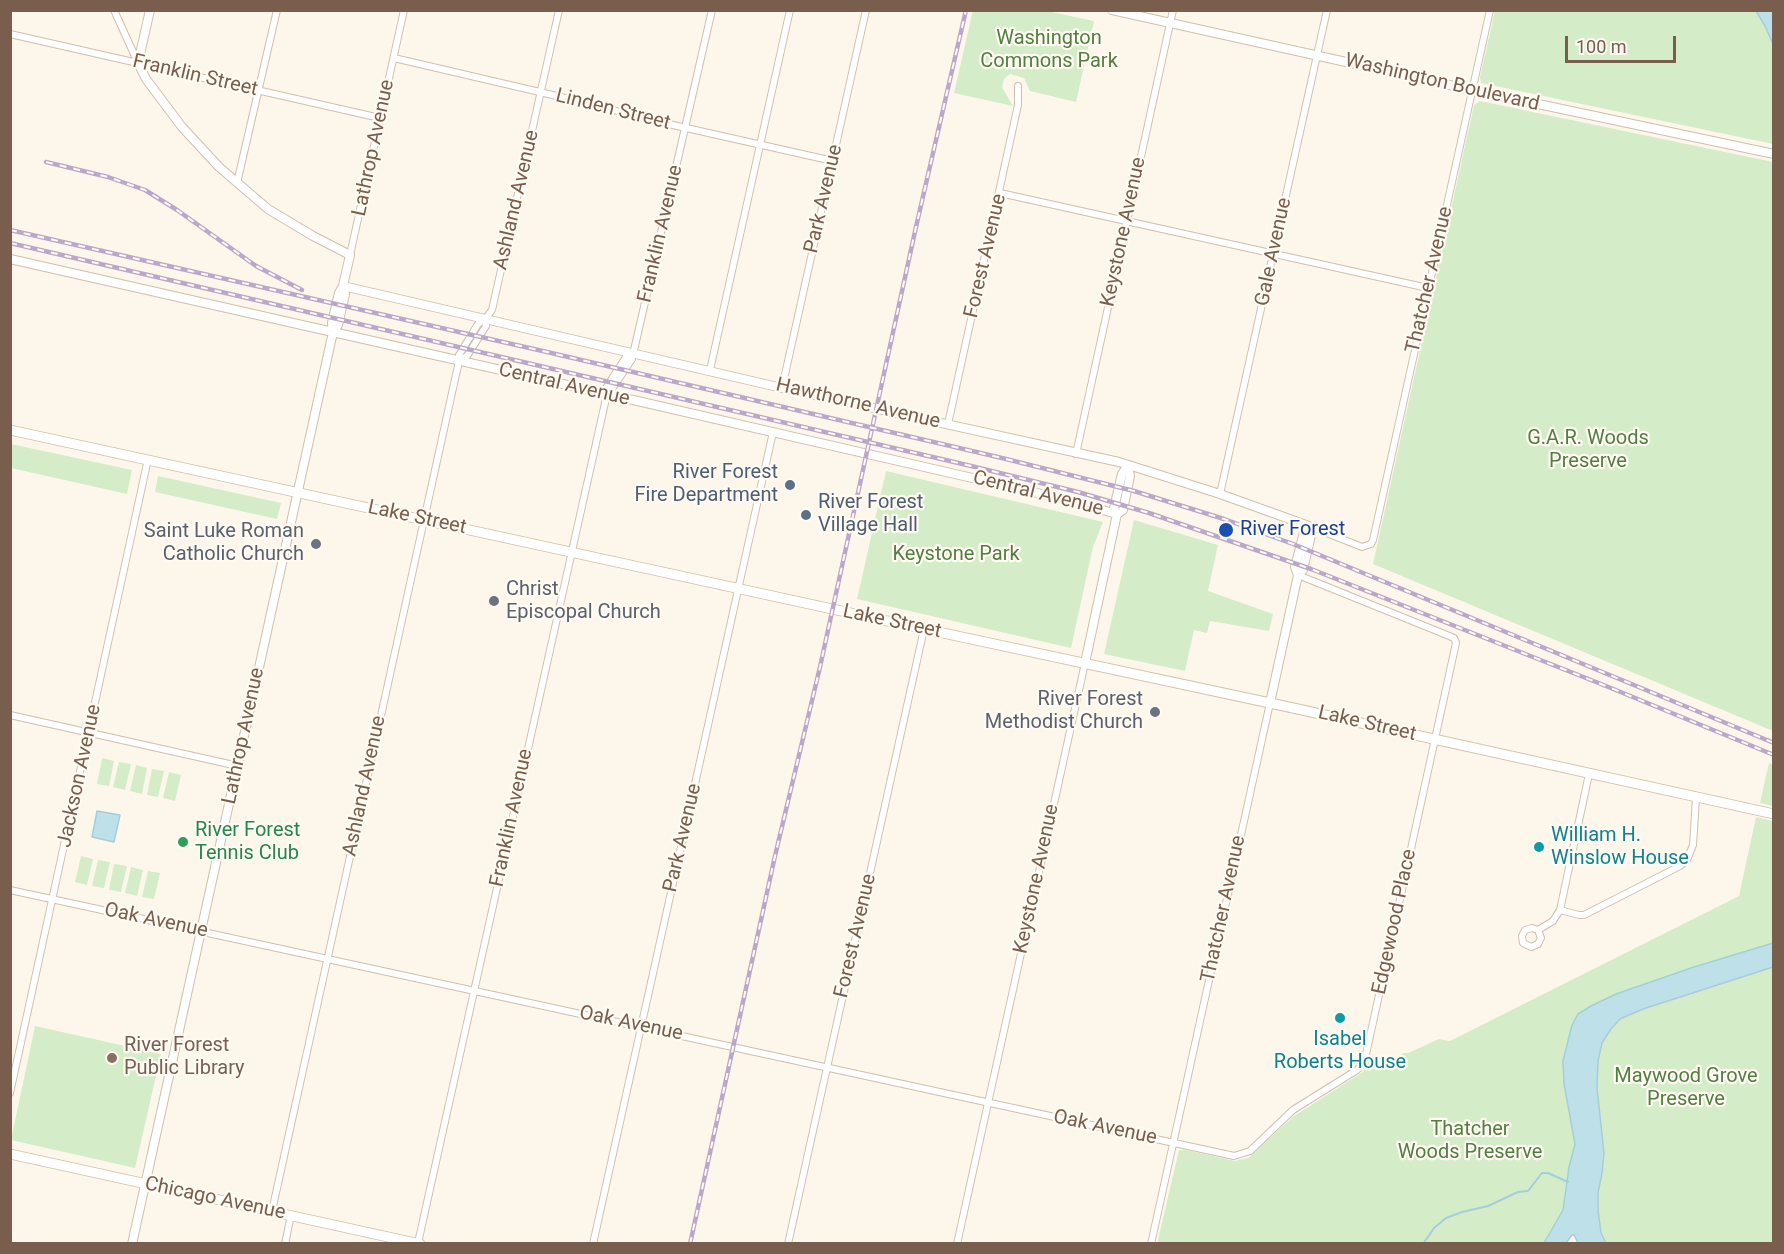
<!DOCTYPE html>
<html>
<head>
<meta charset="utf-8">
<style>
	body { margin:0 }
	#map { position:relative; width:1784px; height:1254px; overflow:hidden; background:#fdf7eb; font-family:Roboto,sans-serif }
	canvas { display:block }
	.frame { position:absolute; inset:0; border:12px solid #795e4d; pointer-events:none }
	.scale { position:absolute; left:1565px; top:36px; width:111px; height:27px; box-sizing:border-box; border:3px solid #795e4d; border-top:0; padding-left:8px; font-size:18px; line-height:21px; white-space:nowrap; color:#795e4d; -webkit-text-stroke:4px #fffaf2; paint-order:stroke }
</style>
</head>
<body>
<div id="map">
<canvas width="1784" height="1254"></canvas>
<div class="frame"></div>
<div class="scale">100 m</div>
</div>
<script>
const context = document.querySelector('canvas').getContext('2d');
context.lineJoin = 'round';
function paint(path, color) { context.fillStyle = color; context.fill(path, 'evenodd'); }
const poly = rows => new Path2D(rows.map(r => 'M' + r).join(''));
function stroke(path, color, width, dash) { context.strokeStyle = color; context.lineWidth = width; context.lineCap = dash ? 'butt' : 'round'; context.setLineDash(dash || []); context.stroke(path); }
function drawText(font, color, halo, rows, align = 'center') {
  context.font = font + ' Roboto,sans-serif'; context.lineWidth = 4.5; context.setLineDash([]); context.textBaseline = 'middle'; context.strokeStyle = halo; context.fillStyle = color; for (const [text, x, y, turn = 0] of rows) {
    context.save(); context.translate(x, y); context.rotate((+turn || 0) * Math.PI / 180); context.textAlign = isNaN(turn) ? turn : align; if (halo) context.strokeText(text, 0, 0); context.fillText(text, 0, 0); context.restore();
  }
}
paint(poly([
	[973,10,1047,11,1094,21,1076,102,1030,91,1024,78,1010,74,1004,79,1002,87,1013,106,954,93],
	[1495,11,1773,11,1773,144,1481,83,1480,77],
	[1480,101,1773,162,1773,731,1373,564,1474,105],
	[11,444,132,470,127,494,11,468],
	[886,471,1103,522,1093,547,1071,648,857,599],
	[158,476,281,503,277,519,155,492],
	[1134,520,1218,545,1208,591,1273,614,1269,631,1210,621,1207,633,1194,630,1185,671,1104,654],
	[102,758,114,761,109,786,97,784],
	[119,762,131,764,125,790,113,787],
	[1769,763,1773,765,1773,806,1760,803],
	[136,765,147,768,142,794,130,791],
	[152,769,164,771,158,797,147,795],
	[169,772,181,775,175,801,163,798],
	[1756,817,1773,821,1773,943,1694,967,1616,994,1591,1006,1578,1014,1572,1024,1563,1061,1564,1084,1575,1144,1569,1167,1563,1210,1544,1243,1157,1244,1179,1150,1186,1150,1235,1161,1248,1158,1294,1116,1363,1072,1370,1059,1389,1061,1404,1053,1408,1053,1439,1039,1450,1041,1739,896],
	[81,856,93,859,87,885,75,882],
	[98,860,110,862,104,888,92,886],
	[114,864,127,866,121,892,109,890],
	[131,867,143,870,137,896,125,893],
	[148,871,160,873,154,899,142,897],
	[1773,967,1773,1243,1606,1243,1601,1233,1598,1210,1598,1193,1602,1173,1604,1153,1597,1088,1598,1061,1602,1043,1611,1029,1620,1019,1643,1009],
	[35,1026,161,1054,135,1168,11,1140]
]), '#d5ecc8');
const water = poly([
	[1756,11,1773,11,1773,44,1765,26,1756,11],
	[97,811,120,815,114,842,92,837,97,811],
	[1773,943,1773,967,1643,1009,1620,1019,1611,1029,1602,1043,1598,1061,1597,1088,1604,1153,1602,1173,1598,1193,1598,1210,1601,1233,1606,1243,1578,1243,1574,1235,1572,1235,1566,1243,1544,1243,1563,1210,1569,1167,1575,1144,1564,1084,1563,1061,1572,1025,1578,1014,1591,1006,1616,994,1694,967,1773,943]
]);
paint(water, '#bee0e8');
stroke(water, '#a4cfda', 1.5);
stroke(poly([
	[1423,1244,1434,1228,1446,1218,1462,1212,1488,1206,1518,1192,1528,1191,1542,1173,1548,1173,1568,1182]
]), '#a4cfda', 2);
const minor = poly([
	[114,10,138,63],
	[10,34,380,118],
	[394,58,604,107,633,116,833,161],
	[237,183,277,10],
	[1000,193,1428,288],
	[350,255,404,10],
	[459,361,467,356,486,326,486,318],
	[710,370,790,10],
	[782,388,866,10],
	[607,394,612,389,632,359,712,10],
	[948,424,1018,105,1018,86],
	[1076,454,1173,10],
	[1220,494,1327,10],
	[1309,526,1362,547,1371,544,1373,540,1490,10],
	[10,715,238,766],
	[10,890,1234,1156,1250,1151,1293,1110,1357,1070,1362,1065,1365,1059,1456,643,1454,638,1437,631,1298,575],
	[1560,910,1589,774],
	[1538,930,1541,938,1538,944,1531,947,1523,943,1522,936,1525,930,1532,928,1538,930,1553,921,1560,910,1579,915,1584,915,1680,866,1687,860,1693,845,1696,798],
	[10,1093,148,459],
	[272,1211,459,361,459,355,478,324,486,318,492,310,559,10],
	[418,1243,607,394,606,388,626,357,633,353],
	[285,1244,291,1215],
	[593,1244,773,432],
	[788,1244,924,629],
	[957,1244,1085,663],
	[1151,1244,1270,703]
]);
const tertiary = poly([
	[1112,10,1472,90,1774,154],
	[10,259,607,394,1055,497,1117,514],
	[343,286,782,388,1119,462,1220,494,1309,526],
	[333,333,338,325,345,294,343,286],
	[1117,514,1123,510,1130,476,1128,465],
	[1298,575,1303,570,1311,535,1309,526],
	[1085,663,1117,514,1114,508,1122,474,1128,465],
	[1270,703,1298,575,1295,567,1304,532,1309,526],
	[132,1244,331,341,333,333,332,323,339,293,343,286,350,255,313,236,268,209,219,167,182,127,146,79,138,63,150,10]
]);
const secondary = poly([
	[10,430,915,627,1284,706,1774,814],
	[10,1154,420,1244]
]);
stroke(minor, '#d0bfaf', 8);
stroke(tertiary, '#d0bfaf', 10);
stroke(secondary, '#d3c0ad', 11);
stroke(minor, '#fff', 6);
stroke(tertiary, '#fff', 8);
stroke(secondary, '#fff', 9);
const rail = poly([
	[46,162,108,177,145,190,177,210,256,266,302,290],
	[10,230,547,352,1002,458,1134,491,1224,519,1293,544,1774,743],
	[10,243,967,465,1078,492,1149,513,1311,569,1601,684,1774,755],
	[690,1244,775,856,820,667,916,227,966,10]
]);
stroke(rail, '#bba7c9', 4.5);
stroke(rail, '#fffaf2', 2, [7]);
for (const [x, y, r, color] of [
	[790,485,6,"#5c6f8a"],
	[806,515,6,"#5c6f8a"],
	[1226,530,8,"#1a4fb4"],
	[316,544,6,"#6b7280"],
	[494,601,6,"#6b7280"],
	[1155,712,6,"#6b7280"],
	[183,842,6,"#2e9e5b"],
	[1539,847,6,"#0f9aa8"],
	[1340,1018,6,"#0f9aa8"],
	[112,1058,6,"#8d6e63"]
]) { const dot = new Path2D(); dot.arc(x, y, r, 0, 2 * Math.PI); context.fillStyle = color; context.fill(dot); stroke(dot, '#fffaf2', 2); }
drawText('20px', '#537f44', '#fffaf2', [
	["Washington",1049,39],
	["Commons Park",1049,62],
	["G.A.R. Woods",1588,439],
	["Preserve",1588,462],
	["Keystone Park",956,555],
	["Maywood Grove",1686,1077],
	["Preserve",1686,1100],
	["Thatcher",1470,1130],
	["Woods Preserve",1470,1153]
]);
drawText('20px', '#795e4d', '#fffaf2', [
	["Franklin Street",195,76,13],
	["Washington Boulevard",1442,83,13],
	["Linden Street",613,110,14],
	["Lathrop Avenue",374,148,-78],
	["Park Avenue",824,199,-77],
	["Ashland Avenue",517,200,-77],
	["Keystone Avenue",1124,232,-78],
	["Franklin Avenue",661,234,-77],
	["Gale Avenue",1274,252,-78],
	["Forest Avenue",986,256,-77],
	["Thatcher Avenue",1430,280,-77],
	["Central Avenue",564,385,13],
	["Hawthorne Avenue",858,404,13],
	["Central Avenue",1038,494,14],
	["Lake Street",417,518,12],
	["Lake Street",892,622,12],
	["Lake Street",1367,724,13],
	["Lathrop Avenue",244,736,-78],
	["Jackson Avenue",80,776,-78],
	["Ashland Avenue",365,786,-78],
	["Franklin Avenue",512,818,-78],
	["Park Avenue",683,838,-77],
	["Keystone Avenue",1037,879,-78],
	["Thatcher Avenue",1224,909,-78],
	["Oak Avenue",156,921,12],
	["Edgewood Place",1395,922,-78],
	["Forest Avenue",856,936,-77],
	["Oak Avenue",631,1024,12],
	["Oak Avenue",1105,1128,12],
	["Chicago Avenue",215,1199,12]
]);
drawText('20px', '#4e5e75', '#fffaf2', [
	["River Forest",778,473],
	["Fire Department",778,496],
	["River Forest",818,503,"left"],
	["Village Hall",818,526,"left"]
], 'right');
drawText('20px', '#164399', '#fffaf2', [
	["River Forest",1240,530]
], 'left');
drawText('20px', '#5b616d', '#fffaf2', [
	["Saint Luke Roman",304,532],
	["Catholic Church",304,555],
	["Christ",506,590,"left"],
	["Episcopal Church",506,613,"left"],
	["River Forest",1143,700],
	["Methodist Church",1143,723]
], 'right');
drawText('20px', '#27864d', '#fffaf2', [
	["River Forest",195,831],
	["Tennis Club",195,854]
], 'left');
drawText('20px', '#0d838f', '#fffaf2', [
	["William H.",1551,836],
	["Winslow House",1551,859],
	["Isabel",1340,1040,"center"],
	["Roberts House",1340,1063,"center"]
], 'left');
drawText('20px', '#785e54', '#fffaf2', [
	["River Forest",124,1046],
	["Public Library",124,1069]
], 'left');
</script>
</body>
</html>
